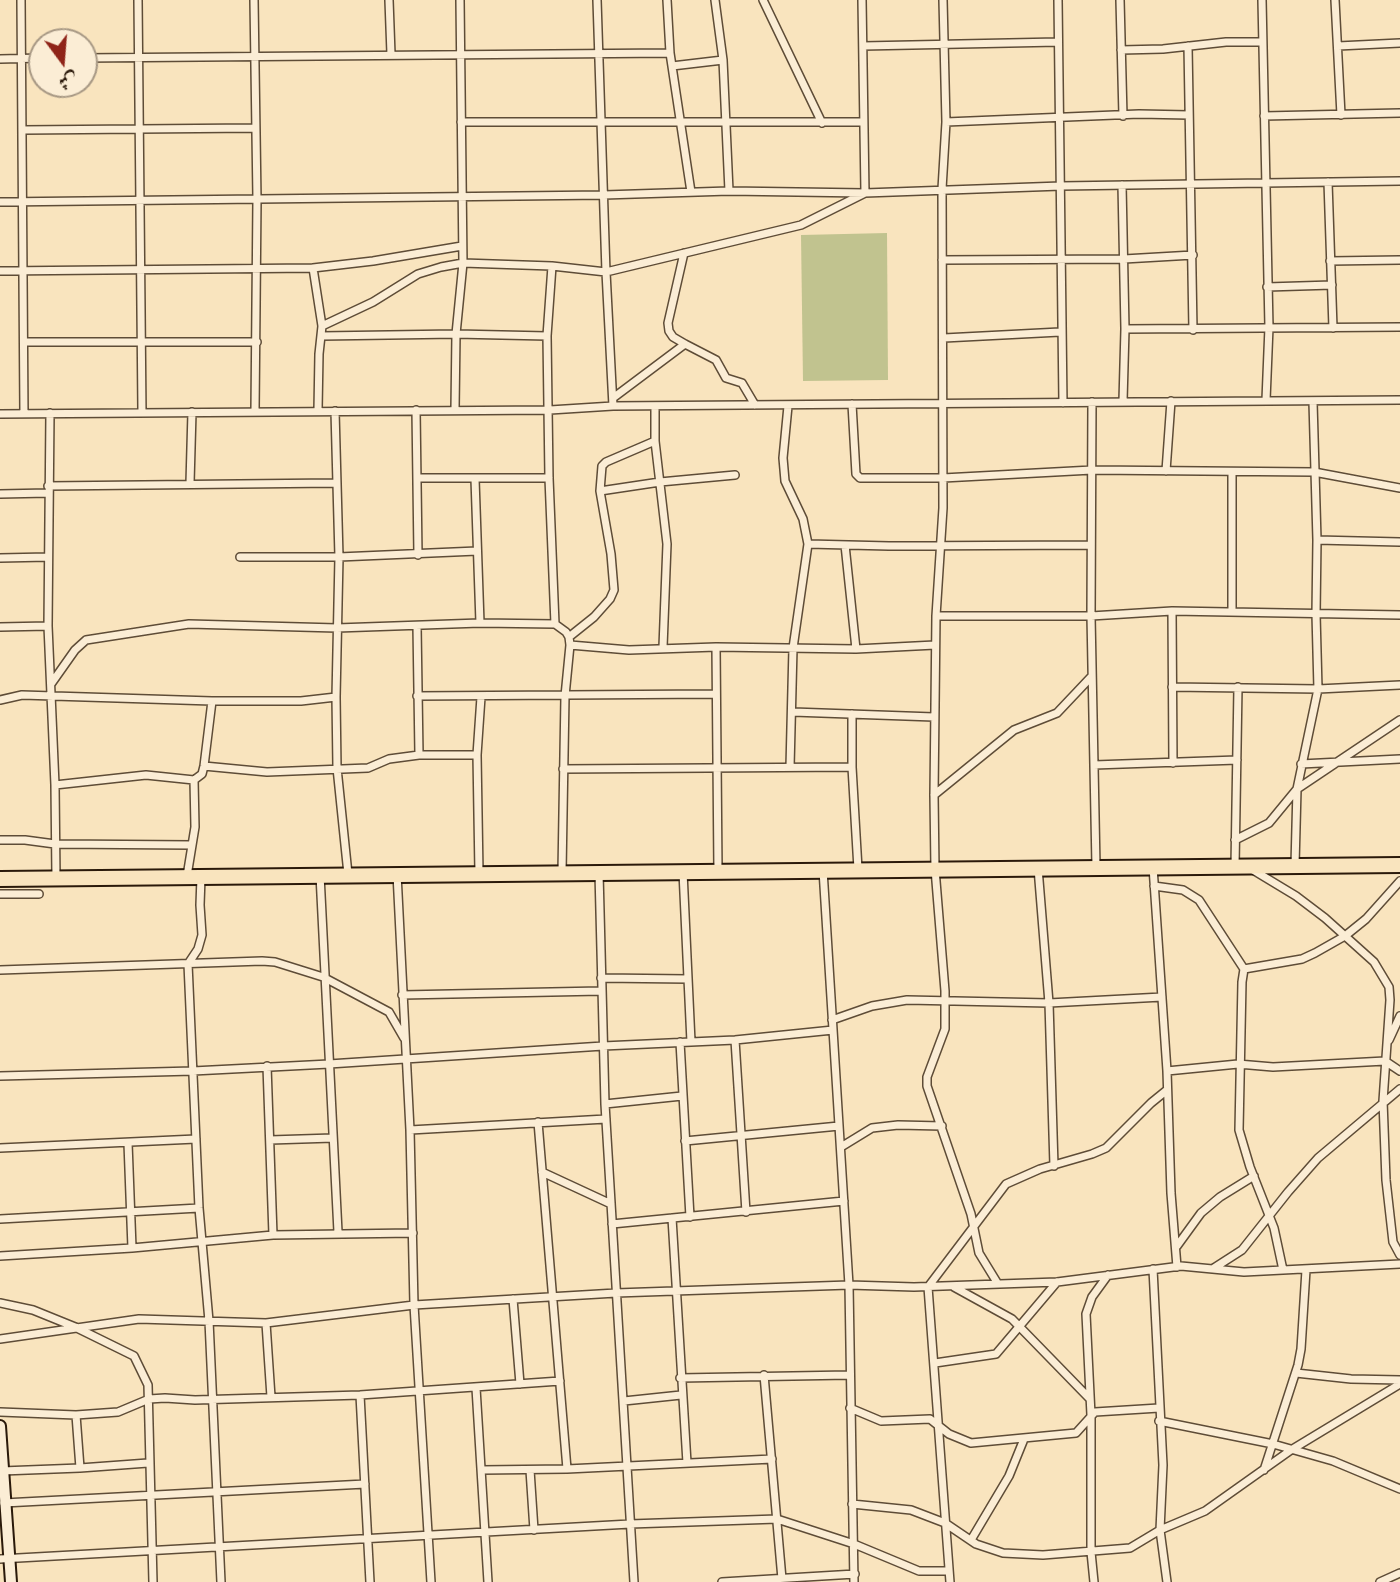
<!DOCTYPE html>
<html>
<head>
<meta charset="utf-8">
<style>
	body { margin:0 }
	#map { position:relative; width:1400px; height:1582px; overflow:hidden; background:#f9e4be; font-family:"Libre Caslon Text",Amiri,serif }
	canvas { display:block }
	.north { position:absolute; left:28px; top:28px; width:70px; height:70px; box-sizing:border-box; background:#fbedd5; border:2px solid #a79884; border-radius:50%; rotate:164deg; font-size:19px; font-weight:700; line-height:28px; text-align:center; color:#2a190a }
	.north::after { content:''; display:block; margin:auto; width:24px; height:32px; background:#8f2418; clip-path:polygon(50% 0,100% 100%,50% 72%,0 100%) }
</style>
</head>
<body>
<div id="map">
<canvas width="1400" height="1582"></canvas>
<div class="north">ش</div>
</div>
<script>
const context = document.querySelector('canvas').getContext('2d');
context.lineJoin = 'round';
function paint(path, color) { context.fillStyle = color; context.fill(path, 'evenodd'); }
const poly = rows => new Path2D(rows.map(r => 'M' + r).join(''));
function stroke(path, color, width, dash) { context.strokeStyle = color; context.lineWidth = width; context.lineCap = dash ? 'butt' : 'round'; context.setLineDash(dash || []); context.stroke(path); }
paint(poly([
	[887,233,888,380,803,381,801,235]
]), '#c1c38f');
const street = poly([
	[21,0,24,414],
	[138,0,142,412],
	[254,0,257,199,255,411],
	[389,0,391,54],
	[597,0,606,272,613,406],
	[667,0,670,53,691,192],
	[715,0,723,60,729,191],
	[763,0,822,123],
	[943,0,946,122,942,189,943,508,936,616,934,795,935,869,945,991,945,1029,927,1077,927,1086,971,1214,979,1253,998,1284],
	[1058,0,1063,403],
	[1120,0,1123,116],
	[1262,0,1269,327,1266,400],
	[1335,0,1341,115],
	[863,46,1058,42],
	[1188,46,1193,330],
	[1338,46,1400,43],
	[1121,50,1163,49,1226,42,1261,42],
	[84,58,670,53],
	[0,59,42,58],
	[672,66,723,60],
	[1264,116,1400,113],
	[461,122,863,122],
	[946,122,1139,114,1189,115],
	[23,130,255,128],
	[1328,182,1333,328],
	[1122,185,1125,329,1123,401],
	[0,202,604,195,729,191,865,193,1061,186,1400,181],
	[684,253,668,323,669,331,673,337,685,344,716,360,726,378,742,383,755,405],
	[942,260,1124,259,1193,255],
	[1330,261,1400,260],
	[552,266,547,336,549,478,555,624,566,632,569,637,570,645,565,696,562,872],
	[313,268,322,326,319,354,318,410],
	[0,271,313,268,373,261,462,246],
	[1267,287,1332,285],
	[322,326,373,302,418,274,441,267,463,263,552,266,606,272,801,225,865,193,862,0],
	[1125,329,1400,327],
	[322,336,456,334,547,336],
	[944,338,1060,332],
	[24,342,257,342],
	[613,398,685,344],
	[1092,402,1091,616,1096,866],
	[852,404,856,474,860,478,943,478,1092,470,1314,472,1400,488],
	[788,406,783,458,785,481,803,519,808,544,793,648,790,767],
	[655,407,655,441,667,544,663,647],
	[455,409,456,334,463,263,460,0],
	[416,410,418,555],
	[335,411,339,557,336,697,337,768,348,874],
	[50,413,48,626,55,785,56,878],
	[0,414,550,410,613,406,1400,400],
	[1166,471,1171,401],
	[1232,472,1232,612],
	[417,478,549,478],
	[475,479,480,623],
	[190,483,192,412],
	[48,486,335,483],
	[600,491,660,482,735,475],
	[0,494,48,493],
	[1317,540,1400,542],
	[808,544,889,546,1091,545],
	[845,545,856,649],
	[240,557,339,557,477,551],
	[0,558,48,557],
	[1172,611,1173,763],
	[936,616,1091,616,1172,611,1400,615],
	[417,626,419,755],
	[0,627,48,626],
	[569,637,594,617,610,599,614,590,611,554,600,491,602,466,606,462,655,441],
	[570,645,629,650,716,647,856,649,935,645],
	[716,647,718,871],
	[51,684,75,650,86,640,189,624,337,628,480,623,555,624],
	[1172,687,1318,689,1400,685],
	[417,696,715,694],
	[0,700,22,695,212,701],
	[793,712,934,717],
	[852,714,852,767,858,869],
	[1301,764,1400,759],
	[1094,765,1237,760],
	[204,766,267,772,368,768,389,759,419,755,477,755],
	[563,769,852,767],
	[55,785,146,775,194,780],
	[934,795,1014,730,1057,713,1092,676],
	[0,840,25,840,55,844,192,845],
	[1235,840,1269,823,1297,789,1400,720],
	[1295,865,1297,789,1318,689,1316,614,1317,540,1313,402],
	[1235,866,1238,687],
	[1153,867,1167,1071,1171,1193,1177,1267],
	[1038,868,1049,1003,1054,1166],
	[823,870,849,1285,854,1582],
	[1253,870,1296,896,1325,918,1374,962,1389,987,1390,1000,1383,1101,1386,1180,1393,1242,1400,1255],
	[683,872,691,1042],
	[479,873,477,755,481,697],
	[599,873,605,1104,634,1582],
	[397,874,410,1130,414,1305,431,1582],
	[320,875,338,1232],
	[187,876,195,827,194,780,202,774,204,766,212,701,301,701,336,697],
	[201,877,200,905,202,935,198,949,188,964,199,1208,209,1321,221,1582],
	[1154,886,1183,890,1199,900,1244,969,1242,982,1239,1130,1250,1167,1274,1228,1283,1270],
	[0,894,39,894],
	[1244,969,1302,959,1315,953,1345,936,1366,919,1400,881],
	[0,970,262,961,275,962,323,977,389,1012,404,1038],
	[601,978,688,979],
	[402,995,601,991],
	[832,1020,872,1006,907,1000,1049,1003,1162,997],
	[735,1040,746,1212],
	[1389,1040,1400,1016],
	[680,1042,690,1217],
	[267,1066,273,1235],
	[1167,1071,1238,1064,1273,1067,1385,1061,1400,1071],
	[0,1076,193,1071,329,1064,603,1046,735,1040,833,1030],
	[605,1104,682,1096],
	[538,1122,567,1469],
	[410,1130,606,1119],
	[270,1140,333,1138],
	[685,1141,839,1126],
	[128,1143,132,1248],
	[841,1147,872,1128,898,1125,942,1126],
	[0,1148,196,1139],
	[542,1172,611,1204],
	[672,1218,687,1463],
	[0,1219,199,1208],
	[612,1224,844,1201],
	[1177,1246,1201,1213,1220,1197,1254,1176],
	[0,1256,132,1248,273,1235,413,1233],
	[1214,1268,1242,1250,1288,1192,1318,1158,1400,1089],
	[954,1287,1012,1319,1089,1398],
	[513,1299,520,1384],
	[0,1303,33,1310,75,1327,134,1356,148,1385,153,1582],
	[266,1323,271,1397],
	[0,1339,139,1319,266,1323,414,1305,616,1293,849,1285,914,1287,1057,1282,1181,1266,1244,1272,1400,1264],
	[935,1363,996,1354,1057,1282],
	[1296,1373,1351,1379,1400,1380],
	[764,1375,782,1579],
	[680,1378,849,1375],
	[476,1388,488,1582],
	[360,1395,370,1582],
	[624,1401,681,1395],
	[850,1408,881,1421,930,1419,949,1434,971,1443,1076,1433,1095,1412,1159,1408],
	[0,1412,76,1415,118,1412,149,1399,165,1398,195,1400,360,1395,560,1381],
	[76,1415,80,1468],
	[1159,1421,1273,1444,1333,1461,1400,1489],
	[482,1470,567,1469,772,1459],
	[530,1470,534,1530],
	[1264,1470,1298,1365,1301,1349,1306,1270],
	[2,1471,80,1468,148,1463],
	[4,1503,365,1484],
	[852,1504,911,1510,945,1523,976,1544,1003,1553,1043,1555,1130,1548,1160,1530,1163,1465,1153,1269],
	[971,1540,1009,1476,1024,1439],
	[0,1559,630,1524,777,1519,854,1544,919,1571,948,1571],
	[722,1582,855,1574],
	[950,1582,928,1287,1006,1184,1040,1169,1092,1154,1106,1148,1151,1103,1167,1090],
	[1094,1582,1091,1552,1091,1415,1086,1314,1092,1297,1108,1275],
	[1167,1582,1160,1530,1205,1511,1291,1450,1400,1384],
	[1380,1582,1400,1573]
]);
const secondary = poly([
	[0,1426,11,1582]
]);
const highway = poly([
	[0,879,1400,865]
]);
stroke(street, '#5e4c37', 10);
stroke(secondary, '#2a190a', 14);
stroke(highway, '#2a190a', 18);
stroke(street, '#fbedd5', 7);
stroke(secondary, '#fbedd5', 10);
stroke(highway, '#f9e4be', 14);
</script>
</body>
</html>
